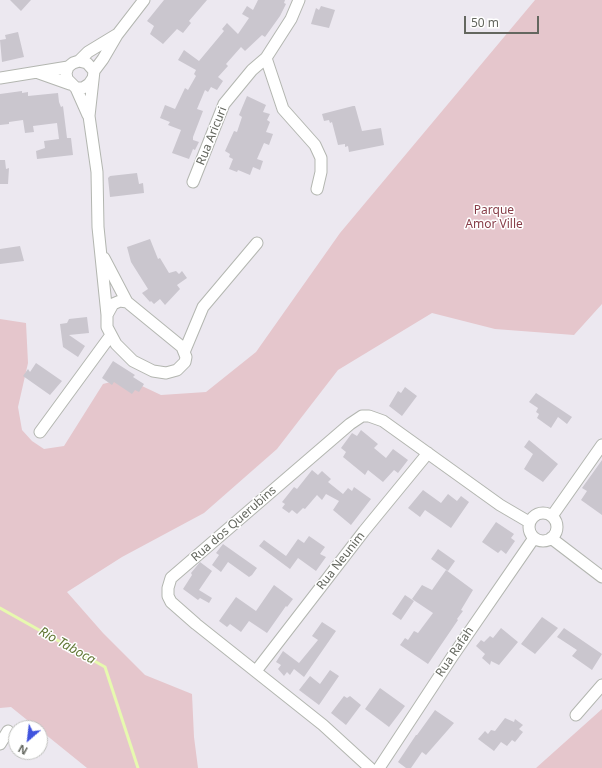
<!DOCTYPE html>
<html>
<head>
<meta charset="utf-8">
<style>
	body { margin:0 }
	#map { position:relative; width:602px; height:768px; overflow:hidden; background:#ece8f0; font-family:"Noto Sans",sans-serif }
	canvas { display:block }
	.north { position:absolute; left:8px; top:720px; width:40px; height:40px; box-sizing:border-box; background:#fff; border:1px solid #c1c2bf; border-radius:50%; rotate:208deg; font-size:11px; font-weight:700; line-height:16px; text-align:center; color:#64675f }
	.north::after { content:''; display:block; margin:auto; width:14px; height:18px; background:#4053de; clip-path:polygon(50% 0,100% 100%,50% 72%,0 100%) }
	.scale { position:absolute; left:464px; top:16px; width:75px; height:18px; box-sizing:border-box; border:2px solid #64675f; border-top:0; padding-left:5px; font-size:12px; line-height:14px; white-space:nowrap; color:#64675f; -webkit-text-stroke:3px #fff; paint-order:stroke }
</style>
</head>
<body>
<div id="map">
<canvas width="602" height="768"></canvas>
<div class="north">N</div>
<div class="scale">50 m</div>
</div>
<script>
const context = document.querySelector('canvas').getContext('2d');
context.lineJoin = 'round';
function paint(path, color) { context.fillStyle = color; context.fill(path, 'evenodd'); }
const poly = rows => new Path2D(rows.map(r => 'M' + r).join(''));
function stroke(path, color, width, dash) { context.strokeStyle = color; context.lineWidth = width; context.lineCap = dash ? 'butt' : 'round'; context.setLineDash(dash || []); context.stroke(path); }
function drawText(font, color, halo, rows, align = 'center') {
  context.font = font + ' "Noto Sans",sans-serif'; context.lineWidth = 3; context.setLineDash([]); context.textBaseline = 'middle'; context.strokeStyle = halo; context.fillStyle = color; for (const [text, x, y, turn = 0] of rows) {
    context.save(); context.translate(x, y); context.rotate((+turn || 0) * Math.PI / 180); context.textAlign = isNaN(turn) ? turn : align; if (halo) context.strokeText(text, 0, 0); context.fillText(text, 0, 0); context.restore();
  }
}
paint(poly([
	[535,0,602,0,602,304,574,335,495,329,432,313,338,370,277,449,204,513,122,557,67,592,103,633,145,675,192,694,194,737,198,768,87,768,40,730,40,728,37,728,11,707,0,708,0,319,26,323,28,363,18,407,22,430,32,441,44,449,64,446,103,384,125,378,161,395,206,392,256,352,340,233],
	[602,709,602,768,536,768]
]), '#e5c6cc');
stroke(poly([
	[0,608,105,667,138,768]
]), '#e7f9af', 3);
paint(poly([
	[10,0,31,0,21,11],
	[164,0,207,0,189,21,191,23,183,33,177,29,163,44,150,34,154,26,147,21],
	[258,0,285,0,284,3,286,4,280,16,265,37,262,35,245,51,241,47,226,64,228,66,218,77,223,81,217,90,211,87,208,92,205,90,197,109,203,111,193,137,193,140,199,142,195,150,193,149,189,159,172,153,181,130,168,125,170,122,160,118,165,105,175,109,185,88,188,90,196,76,194,74,196,70,178,60,184,50,199,61,224,31,222,29,227,23,238,34,249,18,242,14,247,6,253,10],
	[321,6,335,10,329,28,311,24,316,8,319,10],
	[18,32,24,57,2,62,0,40,6,39,5,35],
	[22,91,22,93,28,92,28,96,58,93,59,102,61,107,63,106,67,138,71,138,73,155,37,159,36,151,45,148,44,141,59,139,57,123,33,126,34,132,25,133,23,120,9,122,9,124,0,125,0,94],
	[247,96,266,105,263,112,270,114,267,120,270,122,266,132,273,134,269,145,264,143,257,159,263,161,260,170,253,167,250,175,238,170,237,172,229,169,233,159,229,157,230,154,225,151,234,131,237,132,242,117,239,115],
	[353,106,355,106,362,131,381,128,384,145,349,152,348,146,345,147,345,144,338,145,332,122,330,123,329,120,324,121,322,114],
	[0,160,5,160,6,169,9,168,8,184,0,184],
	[137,173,139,184,143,183,144,193,110,197,108,178,110,176],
	[150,239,158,259,160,258,169,273,176,271,179,274,182,271,187,278,177,285,180,289,165,305,160,299,154,304,151,301,150,302,142,293,148,289,131,262,127,247],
	[20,246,24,261,0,264,0,249],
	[87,317,89,333,69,335,85,346,78,357,63,347,60,324,67,323,69,319],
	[113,361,135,375,133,377,144,384,139,392,135,390,132,394,114,382,112,385,102,378],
	[36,363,62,381,50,395,23,376,28,369,30,372],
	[405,387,417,396,402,416,389,406,398,391,401,393],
	[536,393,572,417,567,424,558,417,551,428,537,418,539,414,536,412,538,408,529,402],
	[361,430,378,444,374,448,386,458,393,449,408,460,398,473,394,470,383,482,368,470,365,475,343,457,346,452,341,448,352,433,357,436],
	[529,440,558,464,543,482,524,469,533,454,524,447],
	[602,460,602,515,581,500,587,491,582,488],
	[312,470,318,475,322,471,331,479,328,482,343,494,348,488,352,491,354,487,371,499,351,525,333,510,339,501,326,494,322,500,317,495,305,509,303,508,297,514,292,510,289,513,282,508,285,504,282,502,294,487,297,489],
	[423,490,441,503,448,494,457,501,461,496,469,502,451,528,425,510,420,517,408,508],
	[496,522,514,534,511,538,515,541,506,554,501,550,498,553,482,542],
	[309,536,325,547,320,554,326,557,316,571,298,558,290,569,259,546,264,540,286,556,298,539,304,543],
	[223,544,257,568,252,575,249,577,228,562,221,572,212,565,219,555,216,553],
	[438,549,455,561,448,571,431,559],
	[200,562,212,571,199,590,212,598,209,603,200,598,198,600,183,589,192,575,191,573],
	[446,570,473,590,461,610,463,611,457,619,458,620,428,664,400,645,405,638,408,640,414,631,418,633,433,613,412,599,422,585,432,590],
	[274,585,293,599,287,607,286,606,267,633,249,621,241,632,230,624,227,627,219,621,236,597,256,611],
	[405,595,414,601,401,620,392,614],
	[542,617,558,628,535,654,521,644],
	[322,622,336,631,304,677,294,669,290,675,287,672,284,676,278,669,281,665,276,662,283,651,299,663,318,640,312,636],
	[501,628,518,642,499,665,491,661,490,665,482,658,485,654,476,646,481,640,484,642,490,636,493,638],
	[564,628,602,654,592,670,572,656,577,650,557,637],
	[330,670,339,676,319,705,299,690,310,676,320,684],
	[380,688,405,706,389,727,365,709],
	[344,696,347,698,350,696,361,705,346,725,331,713],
	[435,710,454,723,426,755,422,752,411,768,406,768,398,762,416,735,417,735],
	[505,718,514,722,515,719,523,725,519,729,523,732,515,742,512,740,507,746,501,742,494,751,478,739,485,731,488,734,491,730,495,731]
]), '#cac6ce');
const street = poly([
	[266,58,283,109,315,145,321,158,321,172,317,189],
	[79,61,88,52,116,35],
	[94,71,103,59,117,35,144,0],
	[39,73,70,84],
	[0,78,68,67],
	[93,78,89,84,83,88,76,88,67,79,66,73,68,67,73,63,79,61,87,63,94,71,89,116,97,172,98,227,107,315],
	[76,88,88,115],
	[193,182,224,104,252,70,266,58,291,19,299,0],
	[104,258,127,302],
	[120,301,127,302,182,347,186,357,185,362,177,370,166,373,153,371,133,361,116,344,107,327,107,315,113,304,120,301],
	[185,350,203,307,257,243],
	[40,432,111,335],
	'529 527a14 14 0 1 1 28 0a14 14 0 1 1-28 0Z',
	[552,516,602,445],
	[551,538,602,577],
	[256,671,364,531,428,453],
	[576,715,602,685],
	[0,744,8,731],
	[370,768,323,725,196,624,171,602,168,596,168,588,171,578,350,424,362,416,369,416,383,421,500,505,529,522],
	[379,768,452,657,534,538]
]);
stroke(street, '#b3b6b0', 13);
stroke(street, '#fff', 11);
drawText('12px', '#64675f', '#fff', [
	["Rua Aricuri",212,136,-68],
	["Rua dos Querubins",234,524,-41],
	["Rua Neunim",341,561,-52],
	["Rua Rafah",455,652,-56]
]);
drawText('12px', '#873d48', '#fff', [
	["Parque",494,211],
	["Amor Ville",494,225]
]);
drawText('italic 13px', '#637837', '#fff', [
	["Rio Taboca",67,646,29]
]);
</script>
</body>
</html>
